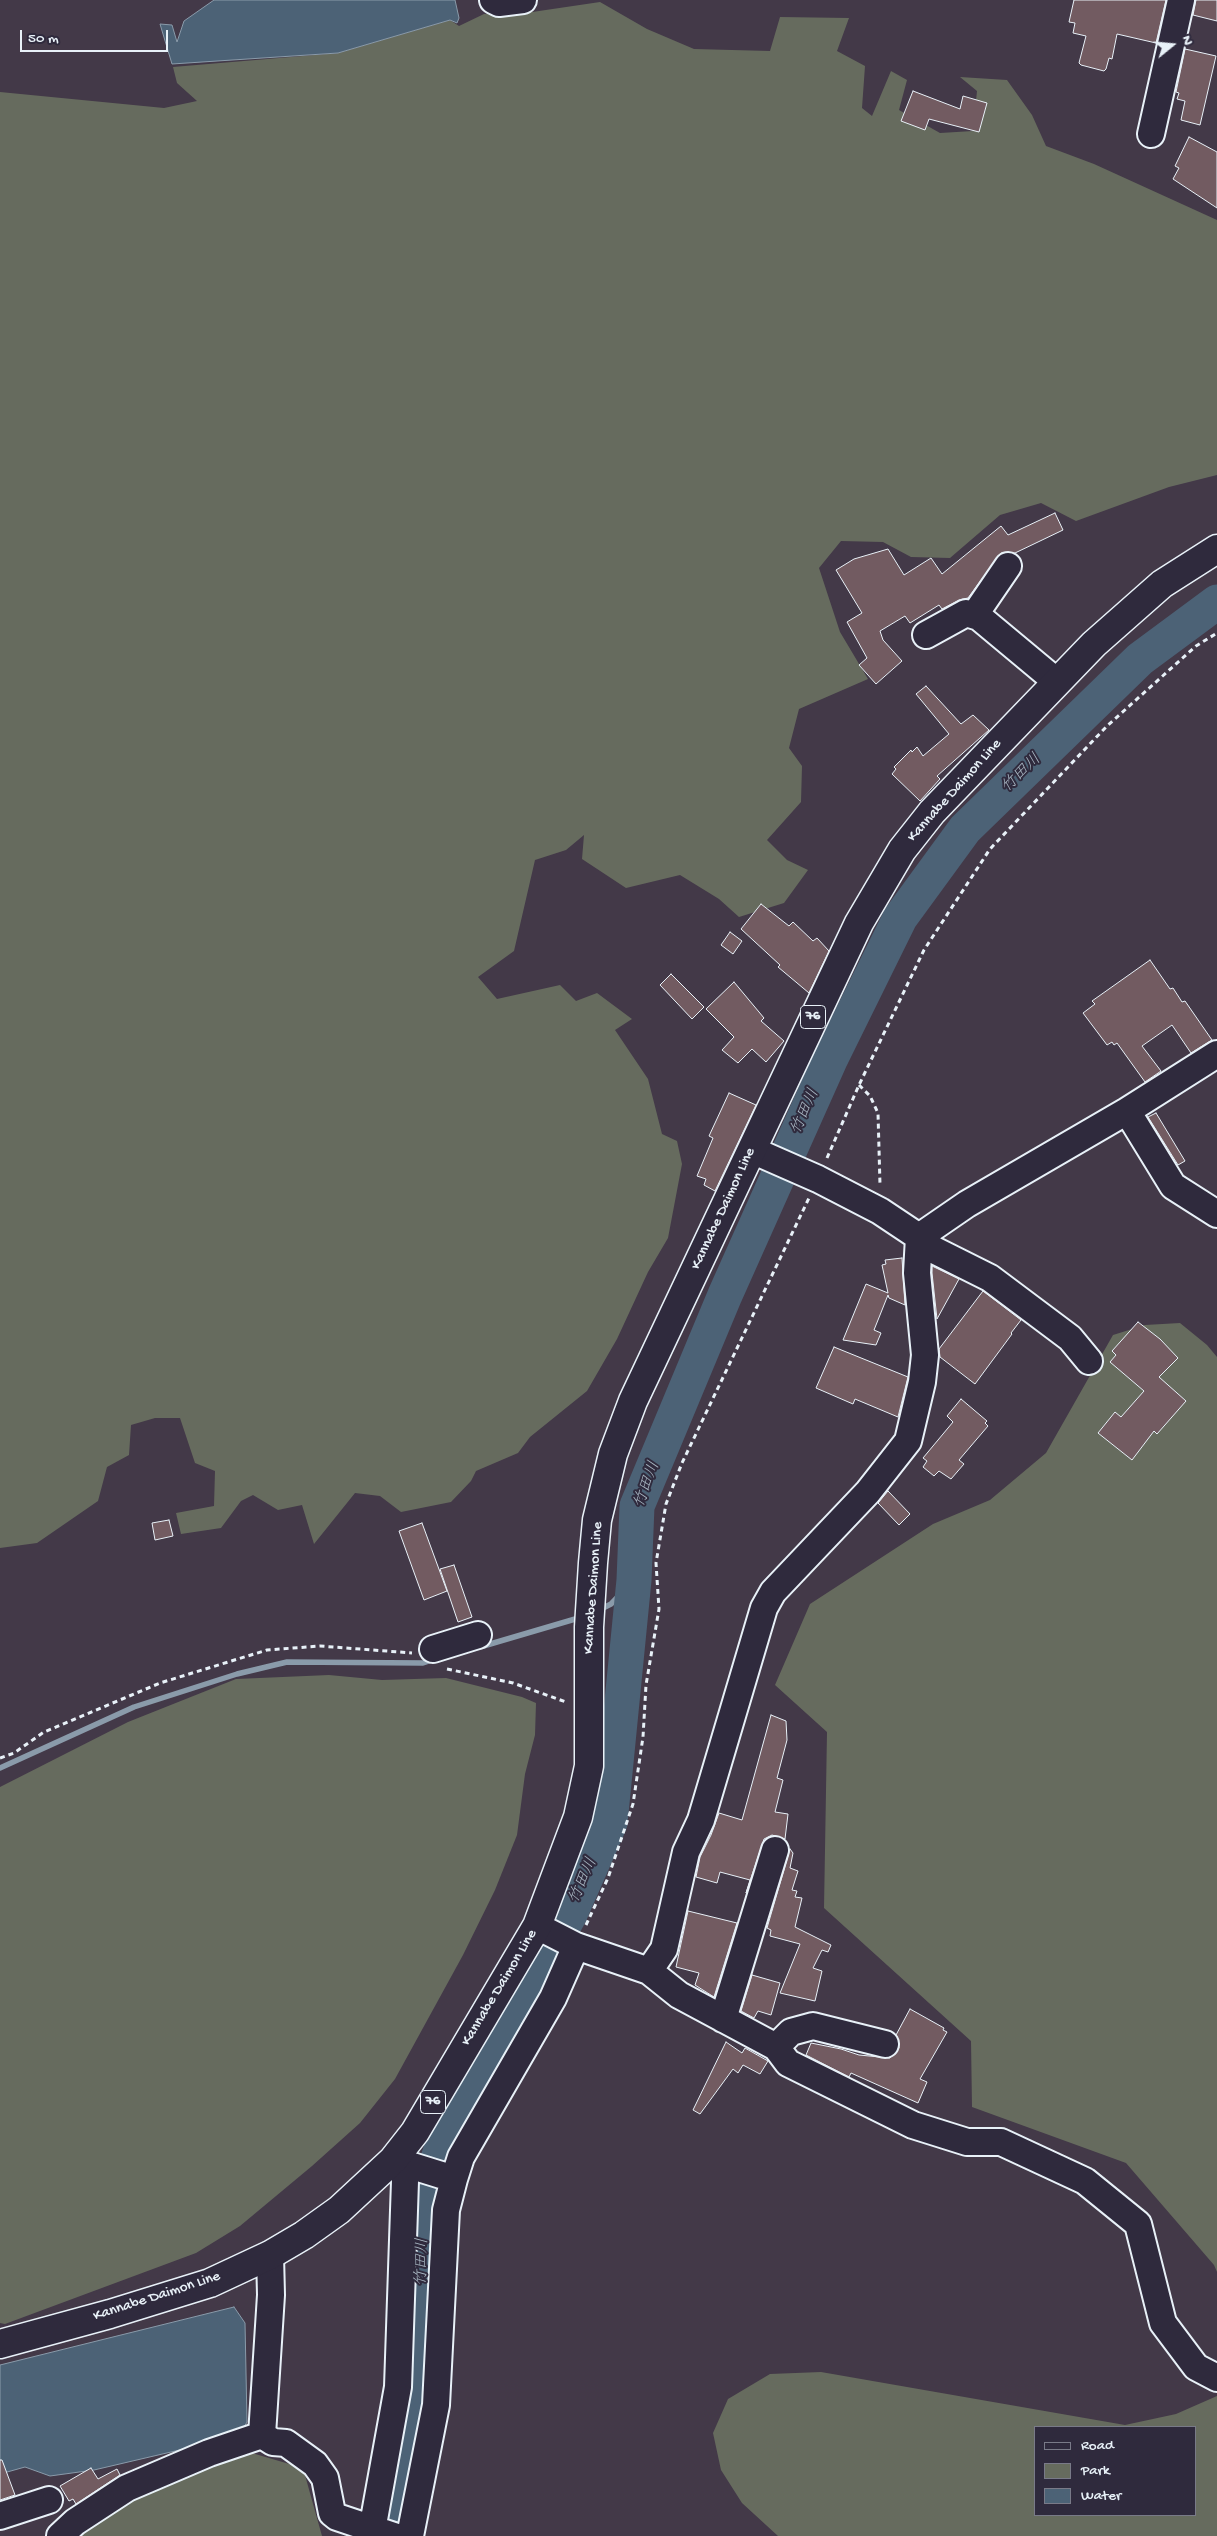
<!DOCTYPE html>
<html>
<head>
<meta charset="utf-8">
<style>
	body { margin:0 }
	#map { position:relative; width:1217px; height:2536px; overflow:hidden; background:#433948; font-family:"Gochi Hand",sans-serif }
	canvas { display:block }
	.legend { position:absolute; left:1034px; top:2426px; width:162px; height:90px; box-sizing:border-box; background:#2f2a3d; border:1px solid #797a88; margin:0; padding:6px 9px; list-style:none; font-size:15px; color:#e8f1f8 }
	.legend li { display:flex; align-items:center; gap:10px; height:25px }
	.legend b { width:25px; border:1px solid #797a88 }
	.north { position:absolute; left:1147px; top:20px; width:50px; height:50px; -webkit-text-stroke:4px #2f2a3d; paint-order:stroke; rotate:73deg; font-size:14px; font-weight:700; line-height:20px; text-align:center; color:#e8f1f8 }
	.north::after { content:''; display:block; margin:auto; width:18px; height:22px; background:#e8f1f8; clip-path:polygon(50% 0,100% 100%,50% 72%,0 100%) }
	.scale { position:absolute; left:20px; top:30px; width:148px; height:22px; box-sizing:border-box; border:2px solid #e8f1f8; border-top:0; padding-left:6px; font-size:15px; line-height:18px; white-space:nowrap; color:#e8f1f8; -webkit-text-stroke:4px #2f2a3d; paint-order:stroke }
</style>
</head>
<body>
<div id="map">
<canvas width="1217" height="2536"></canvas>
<ul class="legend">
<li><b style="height:6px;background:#2f2a3d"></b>Road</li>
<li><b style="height:14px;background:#666b5e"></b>Park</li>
<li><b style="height:14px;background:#4c6276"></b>Water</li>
</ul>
<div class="north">N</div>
<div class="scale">50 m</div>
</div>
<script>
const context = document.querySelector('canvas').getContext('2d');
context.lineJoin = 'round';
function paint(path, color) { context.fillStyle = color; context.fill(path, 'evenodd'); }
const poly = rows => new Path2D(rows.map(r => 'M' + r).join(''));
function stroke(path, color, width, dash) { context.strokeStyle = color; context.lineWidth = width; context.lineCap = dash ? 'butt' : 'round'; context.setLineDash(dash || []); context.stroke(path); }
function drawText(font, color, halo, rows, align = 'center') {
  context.font = font + ' "Gochi Hand","Klee One",sans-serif'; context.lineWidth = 4; context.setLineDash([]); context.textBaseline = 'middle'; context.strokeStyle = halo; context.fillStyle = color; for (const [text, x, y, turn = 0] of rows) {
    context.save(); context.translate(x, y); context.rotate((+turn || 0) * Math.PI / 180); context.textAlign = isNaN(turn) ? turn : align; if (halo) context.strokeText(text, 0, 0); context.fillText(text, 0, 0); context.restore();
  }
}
paint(poly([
	[600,2,647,29,694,49,770,51,780,17,849,18,837,51,865,66,862,108,872,116,891,71,907,80,899,110,940,133,973,131,977,91,960,77,1007,80,1032,115,1046,146,1094,164,1217,220,1217,475,1169,487,1076,521,1041,503,1000,515,950,558,911,557,883,542,841,541,819,568,840,632,868,679,799,709,789,748,802,766,801,802,767,840,787,860,808,870,784,903,739,917,719,899,680,875,626,888,582,859,584,835,566,850,535,860,514,951,478,977,497,999,560,985,576,1001,597,993,632,1019,615,1030,648,1079,662,1134,677,1141,682,1164,668,1238,648,1272,617,1339,587,1391,530,1437,518,1453,476,1471,471,1481,451,1502,401,1512,380,1496,355,1493,314,1544,302,1505,278,1510,253,1495,241,1501,221,1528,181,1534,176,1513,214,1506,215,1471,195,1463,180,1418,155,1418,131,1425,129,1455,107,1467,98,1501,37,1543,0,1548,0,92,164,108,197,101,177,83,173,67,338,53,450,20,459,26,484,14,512,15],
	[1180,1323,1207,1345,1217,1357,1217,2272,1214,2265,1126,2163,972,2107,971,2041,824,1908,827,1732,775,1685,810,1604,933,1524,990,1500,1046,1453,1113,1335,1145,1325],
	[329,1675,382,1680,446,1678,522,1697,536,1703,535,1735,525,1774,517,1835,495,1890,463,1955,395,2079,360,2123,312,2166,240,2226,196,2253,5,2324,0,2323,0,1787,128,1722,236,1679],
	[821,2372,1125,2425,1176,2414,1217,2396,1217,2536,778,2536,742,2503,721,2470,713,2433,728,2399,770,2374],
	[1036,2427,1196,2427,1196,2515,1036,2515],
	[245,2451,303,2468,322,2536,73,2536,122,2502]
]), '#666b5e');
const water = poly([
	[214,0,455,0,459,18,457,23,450,20,338,53,172,64,160,24,172,25,177,42,184,21,214,0],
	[234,2307,245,2323,247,2422,243,2429,218,2441,94,2470,50,2476,25,2467,0,2474,0,2365,234,2307]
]);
paint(water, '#4c6276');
stroke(water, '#8a9baa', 1);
stroke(poly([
	[597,1611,611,1604,634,1580],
	[480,1647,582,1617],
	[0,1768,134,1707,237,1674,287,1662,423,1663,435,1659]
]), '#8a9baa', 5.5);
stroke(poly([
	[391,2536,420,2368,426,2194,442,2147,570,1914,610,1823,634,1580,637,1506,725,1295,830,1060,900,918,965,829,1140,659,1217,602]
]), '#4c6276', 35);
const building = poly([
	[1074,0,1166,0,1156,43,1117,34,1112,59,1109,58,1106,69,1104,71,1081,65,1079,63,1086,36,1073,33,1075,23,1069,22,1074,0],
	[1196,0,1217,0,1217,21,1193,15,1196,0],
	[1185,49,1216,56,1200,125,1181,120,1185,101,1177,99,1179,93,1176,92,1185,49],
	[913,91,960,109,963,96,987,103,979,132,929,119,925,130,901,121,913,91],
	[1189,137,1217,152,1217,208,1173,179,1179,168,1175,166,1189,137],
	[1055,513,1063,530,1015,553,1001,553,968,598,959,600,942,609,939,605,910,623,905,616,880,631,883,640,902,661,876,684,859,665,867,658,847,622,862,613,836,570,854,559,888,549,904,575,931,558,942,574,1001,526,1008,535,1055,513],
	[926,686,961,724,973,715,989,730,937,776,940,779,920,801,892,774,896,769,894,767,911,750,912,752,917,747,923,756,949,734,916,694,926,686],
	[761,904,789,926,793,922,813,941,817,938,829,951,809,993,778,967,780,965,741,929,761,904],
	[730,932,742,941,733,954,721,945,730,932],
	[1150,960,1170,989,1173,988,1182,1002,1185,1001,1212,1040,1191,1053,1172,1025,1142,1046,1161,1071,1145,1082,1117,1043,1114,1045,1112,1042,1107,1045,1083,1013,1095,1004,1092,1001,1150,960],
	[671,974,704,1007,692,1019,660,985,671,974],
	[734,982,764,1018,761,1021,784,1041,766,1062,752,1049,738,1063,722,1050,734,1037,706,1009,734,982],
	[729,1093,756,1105,715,1191,704,1185,706,1179,697,1176,713,1138,709,1136,729,1093],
	[1156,1113,1185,1161,1178,1165,1148,1117,1156,1113],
	[902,1258,905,1305,889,1298,888,1295,874,1330,881,1333,876,1345,843,1340,866,1284,888,1293,882,1265,886,1264,885,1260,902,1258],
	[932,1266,959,1279,937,1319,932,1273,932,1266],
	[983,1291,1021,1320,1011,1333,1012,1334,975,1384,940,1357,939,1349,983,1291],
	[1138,1322,1160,1339,1178,1358,1159,1377,1186,1401,1157,1434,1154,1431,1132,1460,1098,1433,1115,1412,1121,1417,1144,1391,1110,1362,1116,1355,1112,1351,1138,1322],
	[834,1347,908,1377,898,1417,855,1399,853,1404,816,1388,834,1347],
	[961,1399,987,1421,985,1423,988,1426,959,1460,964,1464,951,1479,939,1471,934,1476,923,1467,927,1461,923,1458,953,1422,947,1416,961,1399],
	[888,1491,910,1514,899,1525,878,1503,888,1491],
	[169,1520,173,1536,155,1540,152,1523,169,1520],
	[422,1523,447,1591,424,1600,399,1531,422,1523],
	[454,1565,472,1617,458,1622,440,1569,454,1565],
	[771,1715,786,1721,787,1740,777,1778,783,1780,775,1812,788,1814,785,1839,772,1835,764,1839,746,1893,750,1880,720,1872,717,1883,696,1877,700,1857,711,1835,719,1813,742,1820,771,1715],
	[790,1849,793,1853,790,1868,798,1871,792,1890,797,1891,795,1897,802,1898,795,1927,831,1945,828,1952,822,1950,813,1968,822,1971,815,2001,780,1993,800,1944,770,1936,771,1930,767,1928,790,1849],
	[688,1911,737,1923,714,1997,695,1985,699,1973,676,1967,688,1911],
	[752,1975,780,1983,771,2015,758,2011,754,2018,741,2011,752,1975],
	[910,2009,944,2028,943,2030,947,2032,920,2079,927,2082,918,2103,851,2073,849,2077,806,2055,811,2043,841,2049,859,2055,890,2058,899,2048,896,2035,910,2009],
	[726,2042,742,2053,745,2048,768,2061,760,2074,743,2065,738,2073,733,2069,700,2114,693,2110,726,2042],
	[0,2460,2,2460,15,2495,0,2500,0,2460],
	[91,2468,98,2479,117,2469,120,2475,76,2504,73,2499,69,2501,60,2486,91,2468]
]);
paint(building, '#725b61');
stroke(building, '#e8f1f8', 1);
const minor = poly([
	[493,0,499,3,523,0],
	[1151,134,1181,0],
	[979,617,980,607,1008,566],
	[926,635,966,613,979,617,1057,682],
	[1127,1111,1173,1186,1217,1214],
	[752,1150,818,1179,880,1211,919,1237,967,1204,1127,1111,1217,1054],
	[919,1237,934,1250,990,1278,1070,1338,1089,1361],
	[433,1649,478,1635],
	[537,1926,576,1946,649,1971,679,1995,776,2047,788,2063,913,2125,967,2142,1001,2142,1085,2181,1138,2224,1163,2323,1196,2367,1217,2378],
	[649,1971,664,1949,686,1852,701,1820,764,1608,773,1592,868,1492,908,1441,922,1382,925,1355,917,1273,919,1237],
	[723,2019,775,1850],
	[776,2047,791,2032,813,2026,885,2044],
	[393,2160,454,2179],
	[262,2435,273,2442,286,2443,315,2464,325,2478,332,2513,337,2517,394,2536],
	[0,2516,49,2500],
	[60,2536,75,2522,127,2488,209,2453,262,2435,271,2295,270,2255],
	[371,2536,398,2387,405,2181,403,2164],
	[410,2536,436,2405,446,2210,454,2179,461,2157,553,1998,576,1946]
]);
const major = poly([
	[0,2344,110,2314,210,2283,270,2255,304,2235,339,2210,393,2160,415,2132,537,1926,578,1817,589,1766,589,1627,593,1563,597,1520,613,1454,633,1401,859,923,902,850,932,812,1094,644,1162,584,1217,549]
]);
stroke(minor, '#e8f1f8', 30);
stroke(major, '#e8f1f8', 31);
stroke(poly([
	[859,1085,870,1096,878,1113,880,1185],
	[827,1158,859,1085,924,950,990,849,1107,726,1196,646,1217,633],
	[447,1669,513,1683,566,1702],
	[0,1758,14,1753,44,1732,160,1683,267,1650,320,1646,412,1653],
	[586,1925,608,1878,633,1804,643,1737,646,1685,659,1609,656,1563,666,1504,682,1463,809,1198]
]), '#e8f1f8', 3, [5, 4]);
stroke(minor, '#2f2a3d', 26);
stroke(major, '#2f2a3d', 28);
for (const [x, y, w] of [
	[813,1017,25],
	[433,2102,25]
]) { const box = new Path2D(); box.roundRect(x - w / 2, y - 11.5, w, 23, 4); context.fillStyle = '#2f2a3d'; context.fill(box); stroke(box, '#e8f1f8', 1); }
drawText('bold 14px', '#e8f1f8', null, [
	["76",813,1017],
	["76",433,2102]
]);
drawText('15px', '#e8f1f8', '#2f2a3d', [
	["Kannabe Daimon Line",955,791,-48],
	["Kannabe Daimon Line",724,1209,-65],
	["Kannabe Daimon Line",594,1588,-86],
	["Kannabe Daimon Line",500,1988,-59],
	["Kannabe Daimon Line",157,2297,-18]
]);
drawText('italic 16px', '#aab8c4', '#2f2a3d', [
	["竹田川",1022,774,-44],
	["竹田川",806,1112,-66],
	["竹田川",648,1485,-70],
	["竹田川",584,1881,-66],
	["竹田川",423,2262,-88]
]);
</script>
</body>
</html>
